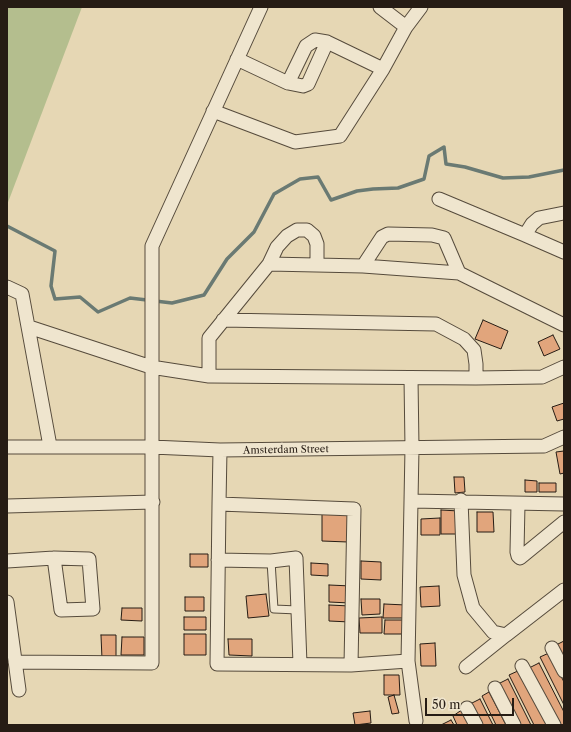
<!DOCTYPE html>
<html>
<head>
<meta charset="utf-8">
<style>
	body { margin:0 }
	#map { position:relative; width:571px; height:732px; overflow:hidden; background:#e6d7b4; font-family:"Libre Caslon Text",serif }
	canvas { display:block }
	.frame { position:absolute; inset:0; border:8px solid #261c14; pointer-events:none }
	.scale { position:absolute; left:425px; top:698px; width:89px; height:18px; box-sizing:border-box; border:2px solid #261c14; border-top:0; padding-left:5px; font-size:12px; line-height:14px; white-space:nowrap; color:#261c14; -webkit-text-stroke:3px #efe5ce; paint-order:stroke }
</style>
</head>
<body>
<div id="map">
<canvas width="571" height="732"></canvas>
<div class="frame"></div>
<div class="scale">50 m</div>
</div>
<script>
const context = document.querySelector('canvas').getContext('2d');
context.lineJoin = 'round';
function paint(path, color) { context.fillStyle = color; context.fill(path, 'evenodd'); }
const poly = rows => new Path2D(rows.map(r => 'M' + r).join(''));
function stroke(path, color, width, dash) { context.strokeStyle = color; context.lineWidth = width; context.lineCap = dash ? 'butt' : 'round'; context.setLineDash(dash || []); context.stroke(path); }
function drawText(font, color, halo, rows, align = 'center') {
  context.font = font + ' "Libre Caslon Text",serif'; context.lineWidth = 4; context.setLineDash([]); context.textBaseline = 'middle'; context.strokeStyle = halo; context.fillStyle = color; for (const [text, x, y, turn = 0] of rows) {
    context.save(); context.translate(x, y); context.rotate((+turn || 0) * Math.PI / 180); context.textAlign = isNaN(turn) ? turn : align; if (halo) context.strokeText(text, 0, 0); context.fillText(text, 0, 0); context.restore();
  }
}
paint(poly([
	[7,7,82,7,7,205]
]), '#b4be8e');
stroke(poly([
	[7,226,55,251,51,286,55,299,80,297,98,312,130,298,172,303,204,295,227,259,254,232,274,194,300,179,318,177,331,200,357,191,373,189,398,188,424,179,429,156,444,147,446,164,465,167,503,178,529,177,564,170]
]), '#6a7a73', 3.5);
const building = poly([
	[483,320,508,331,501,349,475,339,483,320],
	[553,335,560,349,544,356,538,342,553,335],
	[564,403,564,419,557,421,552,407,564,403],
	[564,451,564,473,560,474,556,452,564,451],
	[454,477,464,477,465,492,455,493,454,477],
	[525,480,537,481,537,492,525,492,525,480],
	[539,483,556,483,556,492,539,492,539,483],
	[441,510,459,511,459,534,441,534,441,510],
	[477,512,493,512,494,532,477,532,477,512],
	[322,514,349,515,348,542,322,541,322,514],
	[440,518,440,535,421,535,421,519,440,518],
	[190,554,208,554,208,567,190,567,190,554],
	[361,561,381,562,381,580,361,579,361,561],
	[311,563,328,564,328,576,311,575,311,563],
	[329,585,351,586,350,603,329,602,329,585],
	[439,586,440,606,421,607,420,587,439,586],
	[266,594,269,616,248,618,246,596,266,594],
	[185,597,204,597,204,611,185,611,185,597],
	[361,599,380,599,380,614,362,615,361,599],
	[384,604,406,605,405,618,383,618,384,604],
	[329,605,350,606,350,622,329,621,329,605],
	[122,608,142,608,142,621,121,620,122,608],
	[184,617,206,617,206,630,184,630,184,617],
	[382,617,382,633,360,633,359,618,382,617],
	[385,620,406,620,406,634,384,634,385,620],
	[184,634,206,634,206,655,184,655,184,634],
	[101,635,116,635,116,659,102,659,101,635],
	[122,637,144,637,144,655,121,655,122,637],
	[228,639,252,639,252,656,229,655,228,639],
	[564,641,564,662,556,645,564,641],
	[435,643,436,666,421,666,420,644,435,643],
	[549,653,564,682,564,705,540,657,549,653],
	[539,663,564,712,564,725,558,725,529,668,539,663],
	[520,670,547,725,534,725,509,675,520,670],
	[384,675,399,675,400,695,384,695,384,675],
	[508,679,531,725,519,725,498,684,508,679],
	[489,692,506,725,496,725,482,696,489,692],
	[394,695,399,713,392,714,388,697,394,695],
	[480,699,493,725,480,725,470,704,480,699],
	[463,709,472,725,457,725,453,716,463,709],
	[370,711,371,723,355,725,353,713,370,711],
	[451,720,454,725,441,725,451,720]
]);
paint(building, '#e1a57c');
stroke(building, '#261c14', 1);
const lane = poly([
	[271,561,274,609,298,610]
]);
const street = poly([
	[380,7,406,27],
	[237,59,288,83,306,46,315,40,327,42,383,69],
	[288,83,303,86,308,84,327,42],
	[213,111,295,142,340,136,383,69,406,27,421,7],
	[439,199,525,235],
	[564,213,539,218,532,224,525,235,564,252],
	[269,264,363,266,459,273,564,325],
	[363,266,382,237,388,234,432,235,444,238,459,273],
	[7,287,22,294,50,446],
	[29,327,151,367,209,376,476,378,476,364,474,350,464,339,436,324,223,320],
	[209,376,209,338,269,264,277,247,287,236,297,230,307,230,314,236,317,244,317,265],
	[411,378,412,448,408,661,416,721],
	[476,378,542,377,564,367],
	[7,447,152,447,220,450,544,446,564,437],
	[461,500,464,575,473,608,493,632,506,635,564,590],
	[412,501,564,504],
	[219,504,220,450],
	[518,504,517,552,518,556,520,558,564,522],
	[7,506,153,502],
	[218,560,271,561,296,558,300,664],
	[7,561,54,558,89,559,93,609,61,610,54,558],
	[7,602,19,690],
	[552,648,564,671],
	[15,662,152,663,152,246,261,7],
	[351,665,354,509,219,504,217,664,351,665,408,661],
	[522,666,554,725],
	[466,667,506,635],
	[495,688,514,725],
	[467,708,476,725]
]);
stroke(lane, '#564b3c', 9);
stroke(street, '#564b3c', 15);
stroke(lane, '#efe5ce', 7);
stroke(street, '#efe5ce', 13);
drawText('10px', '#261c14', '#efe5ce', [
	["Amsterdam Street",286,450,-1]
]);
</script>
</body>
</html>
